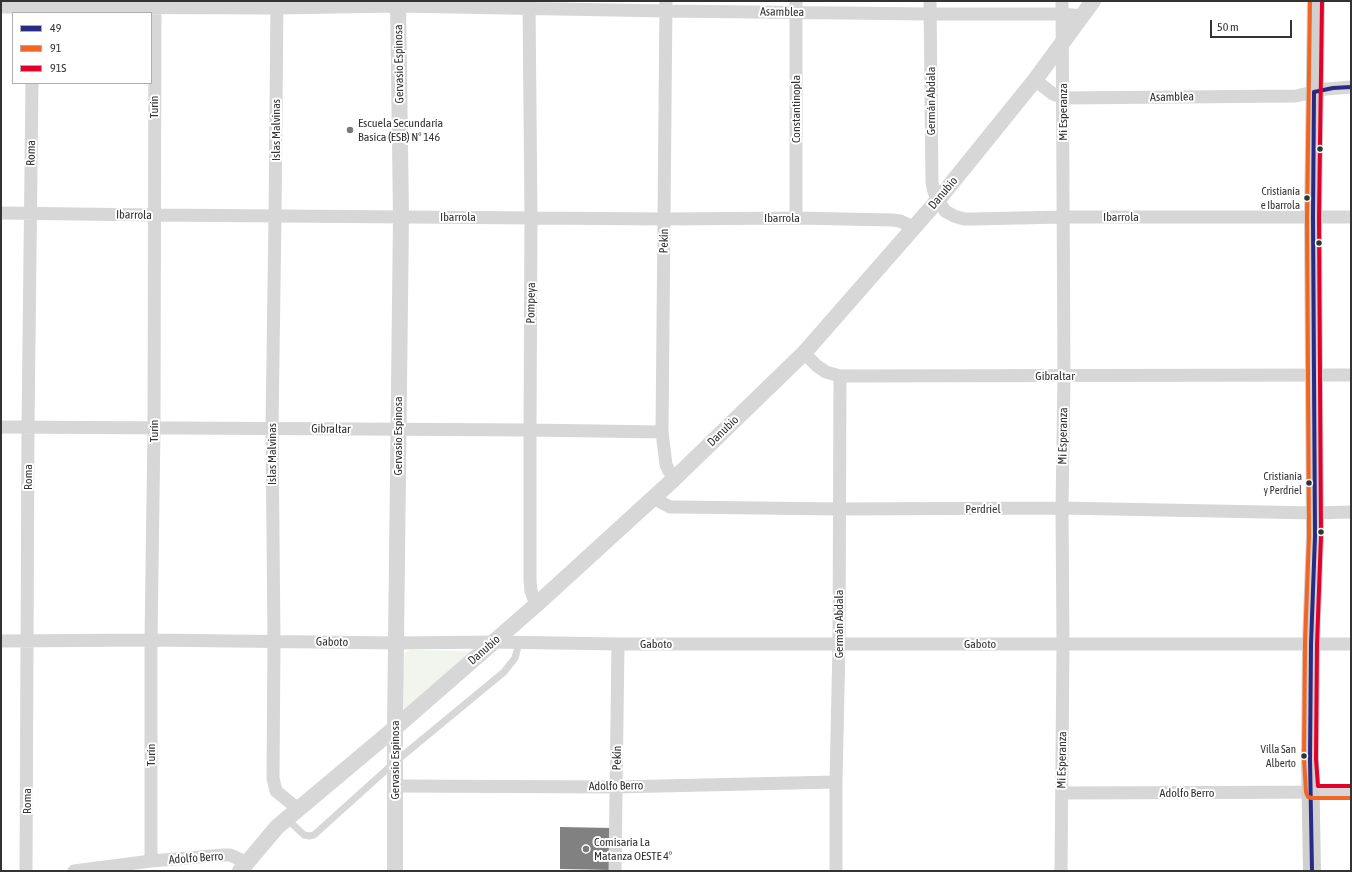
<!DOCTYPE html>
<html>
<head>
<meta charset="utf-8">
<style>
	body { margin:0 }
	#map { position:relative; width:1352px; height:872px; overflow:hidden; background:#fff; font-family:"Asap Condensed",sans-serif }
	canvas { display:block }
	.frame { position:absolute; inset:0; border:2px solid #333; pointer-events:none }
	.legend { position:absolute; left:12px; top:12px; width:140px; height:72px; box-sizing:border-box; background:#fff; border:1px solid #adadad; margin:0; padding:5px 7px; list-style:none; font-size:12px; color:#333 }
	.legend li { display:flex; align-items:center; gap:8px; height:20px }
	.legend b { width:20px; border:1px solid #adadad }
	.scale { position:absolute; left:1210px; top:20px; width:82px; height:18px; box-sizing:border-box; border:2px solid #333; border-top:0; padding-left:5px; font-size:12px; line-height:14px; white-space:nowrap; color:#333; -webkit-text-stroke:3px #fff; paint-order:stroke }
</style>
</head>
<body>
<div id="map">
<canvas width="1352" height="872"></canvas>
<div class="frame"></div>
<ul class="legend">
<li><b style="height:5px;background:#292a83"></b>49</li>
<li><b style="height:5px;background:#f26522"></b>91</li>
<li><b style="height:5px;background:#e4002b"></b>91S</li>
</ul>
<div class="scale">50 m</div>
</div>
<script>
const context = document.querySelector('canvas').getContext('2d');
context.lineJoin = 'round';
function paint(path, color) { context.fillStyle = color; context.fill(path, 'evenodd'); }
const poly = rows => new Path2D(rows.map(r => 'M' + r).join(''));
function stroke(path, color, width, dash) { context.strokeStyle = color; context.lineWidth = width; context.lineCap = dash ? 'butt' : 'round'; context.setLineDash(dash || []); context.stroke(path); }
function drawText(font, color, halo, rows, align = 'center') {
  context.font = font + ' "Asap Condensed",sans-serif'; context.lineWidth = 4; context.setLineDash([]); context.textBaseline = 'middle'; context.strokeStyle = halo; context.fillStyle = color; for (const [text, x, y, turn = 0] of rows) {
    context.save(); context.translate(x, y); context.rotate((+turn || 0) * Math.PI / 180); context.textAlign = isNaN(turn) ? turn : align; if (halo) context.strokeText(text, 0, 0); context.fillText(text, 0, 0); context.restore();
  }
}
paint(poly([
	[410,650,472,651,404,710,403,654]
]), '#f1f5ed');
paint(poly([
	[560,827,612,828,612,870,560,869]
]), '#818181');
stroke(poly([
	[287,819,304,835,309,836,314,835,395,762,504,672,515,658,519,643]
]), '#d7d7d7', 7);
stroke(poly([
	[277,1,275,216,272,428,274,641,273,778,276,791,298,809],
	[529,1,531,218,530,430,530,581,531,591,536,605],
	[666,1,662,432,666,465,669,471,674,479],
	[796,1,796,218],
	[930,1,932,182,934,192,938,200,945,211,954,216,964,219,974,219,1063,217,1351,217],
	[1,7,277,8,398,6,666,11,930,14,1062,14,1082,16],
	[1035,80,1053,94,1063,98,1296,96,1326,89,1351,87],
	[1,213,154,215,664,219,796,218,893,220,900,221,913,227],
	[804,353,817,366,826,372,840,376,1351,375],
	[1,427,530,430,662,432],
	[653,498,670,507,678,507,839,509,1062,508,1315,513,1351,512],
	[1,641,151,640,397,643,494,642,618,644,1351,644],
	[395,786,616,787,836,782],
	[1062,793,1351,792],
	[151,861,151,640,154,428,155,1],
	[26,871,28,427,32,83],
	[74,871,151,861,223,855,230,855,246,862],
	[615,871,618,644],
	[836,871,836,782,839,644,840,376],
	[1061,871,1063,644,1062,508,1064,376,1062,1]
]), '#d7d7d7', 13);
stroke(poly([
	[240,871,277,827,395,728,536,605,674,479,804,353,938,200,1035,80,1093,1],
	[395,871,395,728,401,217,398,1]
]), '#d7d7d7', 16);
stroke(poly([
	[1312,871,1310,759,1311,644,1315,536,1313,217,1316,1]
]), '#d0d0d0', 18);
stroke(poly([
	[1314,92,1333,88,1351,87],
	[1312,871,1310,759,1311,644,1315,536,1313,217,1314,92]
]), '#292a83', 4);
stroke(poly([
	[1310,1,1307,217,1309,536,1305,644,1304,759,1306,792,1308,797,1312,798,1351,798]
]), '#f26522', 4);
stroke(poly([
	[1322,1,1319,217,1321,536,1317,644,1316,759,1318,786,1351,786]
]), '#e4002b', 4);
for (const [x, y, r, color] of [
	[350,130,4,"#7a7a7a"],
	[1320,149,3.5,"#333"],
	[1307,198,3.5,"#333"],
	[1319,243,3.5,"#333"],
	[1309,483,3.5,"#333"],
	[1321,532,3.5,"#333"],
	[1304,756,3.5,"#333"],
	[586,849,4,"#7a7a7a"]
]) { const dot = new Path2D(); dot.arc(x, y, r, 0, 2 * Math.PI); context.fillStyle = color; context.fill(dot); stroke(dot, '#fff', 1.5); }
drawText('11px', '#333', '#fff', [
	["Cristianía",1300,192],
	["e Ibarrola",1300,206],
	["Cristianía",1302,477],
	["y Perdriel",1302,491],
	["Villa San",1296,750],
	["Alberto",1296,764]
], 'right');
drawText('12px', '#333', '#fff', [
	["Asamblea",782,12,1],
	["Gervasio Espinosa",399,64,-91],
	["Asamblea",1172,97,-1],
	["Germán Abdala",931,101,-90],
	["Turín",154,107,-90],
	["Constantinopla",796,109,-90],
	["Mi Esperanza",1063,112,-90],
	["Islas Malvinas",276,130,-90],
	["Roma",31,153,-89],
	["Danubio",943,193,-50],
	["Ibarrola",134,215,1],
	["Ibarrola",458,217],
	["Ibarrola",1121,217],
	["Ibarrola",782,218],
	["Pekín",664,241,-89],
	["Pompeya",531,303,-89],
	["Gibraltar",1055,376],
	["Gibraltar",331,429,1],
	["Turín",154,431,-90],
	["Danubio",723,431,-44],
	["Gervasio Espinosa",398,436,-90],
	["Mi Esperanza",1063,436,-89],
	["Islas Malvinas",272,454,-90],
	["Roma",28,477,-90],
	["Perdriel",983,509],
	["Germán Abdala",839,624,-90],
	["Gaboto",332,642,1],
	["Gaboto",656,644],
	["Gaboto",980,644],
	["Danubio",484,650,-41],
	["Turín",151,755,-90],
	["Pekín",617,758,-89],
	["Gervasio Espinosa",395,760,-90],
	["Mi Esperanza",1062,760,-89],
	["Adolfo Berro",616,786,-1],
	["Adolfo Berro",1187,793],
	["Roma",27,801,-90],
	["Adolfo Berro",196,858,-4]
]);
drawText('12px', '#333', '#fff', [
	["Escuela Secundaría",358,123],
	["Basica (ESB) N° 146",358,137],
	["Comisaría La",594,842],
	["Matanza OESTE 4°",594,856]
], 'left');
</script>
</body>
</html>
